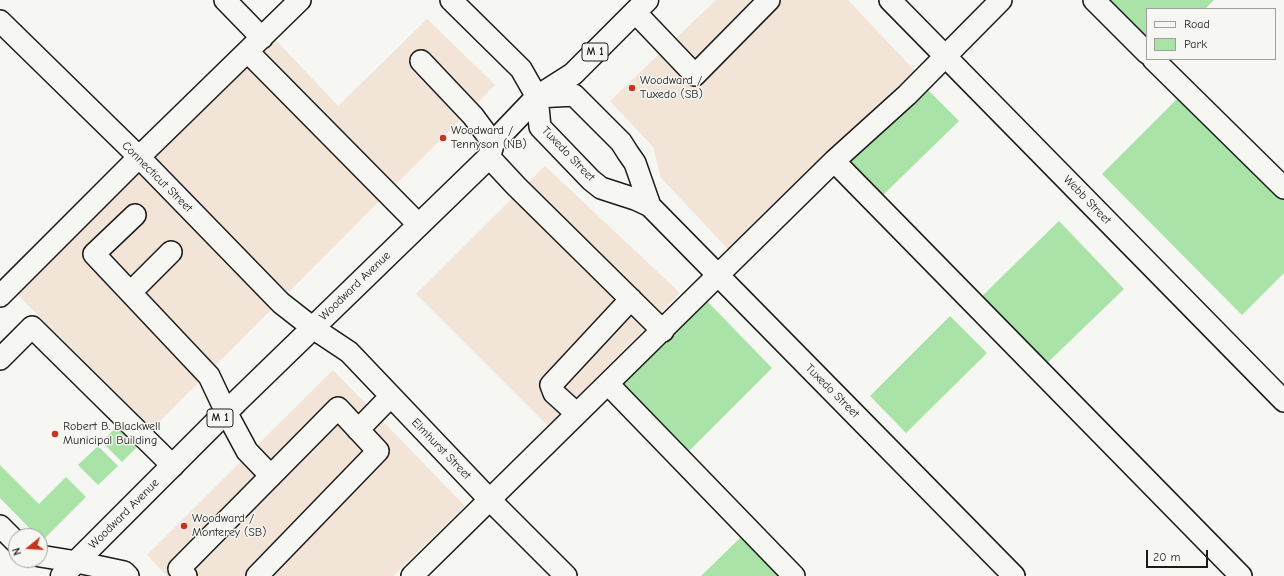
<!DOCTYPE html>
<html>
<head>
<meta charset="utf-8">
<style>
	body { margin:0 }
	#map { position:relative; width:1284px; height:576px; overflow:hidden; background:#f6f6f2; font-family:"Comic Neue",sans-serif }
	canvas { display:block }
	.legend { position:absolute; left:1146px; top:8px; width:130px; height:52px; box-sizing:border-box; background:#f6f6f2; border:1px solid #9f9f9c; margin:0; padding:5px 7px; list-style:none; font-size:12px; color:#1c1c1c }
	.legend li { display:flex; align-items:center; gap:8px; height:20px }
	.legend b { width:20px; border:1px solid #9f9f9c }
	.north { position:absolute; left:8px; top:528px; width:40px; height:40px; box-sizing:border-box; background:#f6f6f2; border:1px solid #9f9f9c; border-radius:50%; rotate:252deg; font-size:11px; font-weight:700; line-height:16px; text-align:center; color:#1c1c1c }
	.north::after { content:''; display:block; margin:auto; width:14px; height:18px; background:#c8321e; clip-path:polygon(50% 0,100% 100%,50% 72%,0 100%) }
	.scale { position:absolute; left:1146px; top:550px; width:62px; height:18px; box-sizing:border-box; border:2px solid #1c1c1c; border-top:0; padding-left:5px; font-size:12px; line-height:14px; white-space:nowrap; color:#1c1c1c; -webkit-text-stroke:3px #f6f6f2; paint-order:stroke }
</style>
</head>
<body>
<div id="map">
<canvas width="1284" height="576"></canvas>
<ul class="legend">
<li><b style="height:5px;background:#f6f6f2"></b>Road</li>
<li><b style="height:11px;background:#aae3a8"></b>Park</li>
</ul>
<div class="north">N</div>
<div class="scale">20 m</div>
</div>
<script>
const context = document.querySelector('canvas').getContext('2d');
context.lineJoin = 'round';
function paint(path, color) { context.fillStyle = color; context.fill(path, 'evenodd'); }
const poly = rows => new Path2D(rows.map(r => 'M' + r).join(''));
function stroke(path, color, width, dash) { context.strokeStyle = color; context.lineWidth = width; context.lineCap = dash ? 'butt' : 'round'; context.setLineDash(dash || []); context.stroke(path); }
function drawText(font, color, halo, rows, align = 'center') {
  context.font = font + ' "Comic Neue",sans-serif'; context.lineWidth = 3; context.setLineDash([]); context.textBaseline = 'middle'; context.strokeStyle = halo; context.fillStyle = color; for (const [text, x, y, turn = 0] of rows) {
    context.save(); context.translate(x, y); context.rotate((+turn || 0) * Math.PI / 180); context.textAlign = isNaN(turn) ? turn : align; if (halo) context.strokeText(text, 0, 0); context.fillText(text, 0, 0); context.restore();
  }
}
paint(poly([
	[716,0,848,0,915,71,728,249,661,178,653,147,610,101],
	[427,19,495,85,152,429,17,294,275,39,338,106],
	[545,166,680,293,548,426,416,294],
	[333,370,465,506,393,576,167,576,147,555]
]), '#f2e4d7');
paint(poly([
	[1099,0,1214,0,1205,9,1147,9,1147,48],
	[923,85,959,121,878,200,845,165],
	[1180,96,1284,200,1284,273,1242,315,1102,174],
	[1059,221,1124,289,1043,367,978,300],
	[705,299,772,368,688,452,620,384],
	[950,316,987,353,906,433,870,396],
	[117,426,138,446,122,462,102,442],
	[98,446,118,466,98,485,78,465],
	[0,465,39,504,66,477,86,497,42,541,40,536,37,536,0,498],
	[741,537,779,576,701,576]
]), '#aae3a8');
const minor = poly([
	[225,0,262,38],
	[451,0,521,69,537,97,540,127,591,180,601,188,635,199,650,206,1014,576],
	[890,0,1284,401],
	[1094,0,1147,53],
	[635,12,695,75,769,0],
	[0,21,139,157,281,303,313,328,310,331],
	[248,52,419,225],
	[1153,59,1284,188],
	[421,61,473,116,493,143],
	[537,97,574,95,621,142,628,153,635,163,650,206],
	[489,157,516,186,663,331],
	[834,161,1241,576],
	[135,215,94,254,209,376,226,412,235,404],
	[131,292,171,252],
	[0,296,139,157,300,0],
	[313,328,349,352,489,499,566,576],
	[0,359,32,327,173,466],
	[608,384,794,576],
	[226,412,247,451,271,476],
	[577,414,554,393,551,385,631,299],
	[358,430,391,396],
	[0,526,16,542],
	[85,553,77,562,124,572,128,576],
	[40,556,77,562],
	[186,576,179,569,338,408,378,451,257,576],
	[412,576,834,161,907,95,1001,0]
]);
const major = poly([
	[62,576,226,412,489,157,493,143,537,97,573,74,647,0]
]);
stroke(minor, '#1c1c1c', 24);
stroke(major, '#1c1c1c', 25);
stroke(minor, '#f6f6f2', 21);
stroke(major, '#f6f6f2', 22);
for (const [x, y, r, color] of [
	[632,88,4,"#c8321e"],
	[443,138,4,"#c8321e"],
	[55,434,4,"#c8321e"],
	[184,526,4,"#c8321e"]
]) { const dot = new Path2D(); dot.arc(x, y, r, 0, 2 * Math.PI); context.fillStyle = color; context.fill(dot); stroke(dot, '#f6f6f2', 1.5); }
for (const [x, y, w] of [
	[595,52,26],
	[220,418,26]
]) { const box = new Path2D(); box.roundRect(x - w / 2, y - 9, w, 18, 3); context.fillStyle = '#f6f6f2'; context.fill(box); stroke(box, '#1c1c1c', 1); }
drawText('bold 11px', '#1c1c1c', null, [
	["M 1",595,52],
	["M 1",220,418]
]);
drawText('12px', '#1c1c1c', '#f6f6f2', [
	["Woodward /",640,81],
	["Tuxedo (SB)",640,95],
	["Woodward /",451,131],
	["Tennyson (NB)",451,145],
	["Robert B. Blackwell",63,427],
	["Municipal Building",63,441],
	["Woodward /",192,519],
	["Monterey (SB)",192,533]
], 'left');
drawText('12px', '#1c1c1c', '#f6f6f2', [
	["Tuxedo Street",568,154,46],
	["Connecticut Street",157,177,45],
	["Webb Street",1087,200,46],
	["Woodward Avenue",355,286,-44],
	["Tuxedo Street",832,391,45],
	["Elmhurst Street",441,449,46],
	["Woodward Avenue",124,514,-45]
]);
</script>
</body>
</html>
